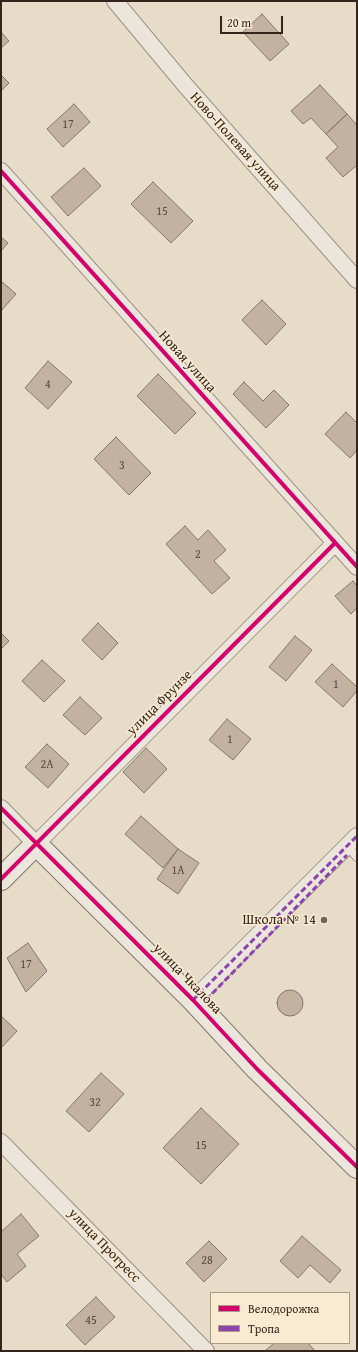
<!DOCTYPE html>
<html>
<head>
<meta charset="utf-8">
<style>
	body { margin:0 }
	#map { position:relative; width:358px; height:1352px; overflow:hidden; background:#e7dcc7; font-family:"Gentium Book Plus",serif }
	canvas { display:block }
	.frame { position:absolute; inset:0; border:2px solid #35241c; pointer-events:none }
	.legend { position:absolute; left:210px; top:1292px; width:140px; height:52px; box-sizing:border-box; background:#f8ebd2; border:1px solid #aa9b89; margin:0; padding:5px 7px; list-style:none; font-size:12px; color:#35241c }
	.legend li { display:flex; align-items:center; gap:8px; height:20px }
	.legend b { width:20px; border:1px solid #aa9b89 }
	.scale { position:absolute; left:220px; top:16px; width:63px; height:18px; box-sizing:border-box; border:2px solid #35241c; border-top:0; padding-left:5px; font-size:12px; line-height:14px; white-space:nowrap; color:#35241c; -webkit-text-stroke:3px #f8ebd2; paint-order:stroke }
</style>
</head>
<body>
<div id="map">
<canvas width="358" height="1352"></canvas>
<div class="frame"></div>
<ul class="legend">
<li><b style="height:5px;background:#d6006c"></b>Велодорожка</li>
<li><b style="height:5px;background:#8e44ad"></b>Тропа</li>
</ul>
<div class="scale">20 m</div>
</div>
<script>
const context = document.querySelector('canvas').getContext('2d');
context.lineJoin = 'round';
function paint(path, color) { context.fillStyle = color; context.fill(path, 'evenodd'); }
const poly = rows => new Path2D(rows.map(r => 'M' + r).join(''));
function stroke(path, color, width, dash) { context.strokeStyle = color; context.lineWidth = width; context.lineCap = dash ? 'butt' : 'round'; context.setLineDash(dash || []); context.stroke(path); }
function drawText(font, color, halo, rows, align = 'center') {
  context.font = font + ' "Gentium Book Plus",serif'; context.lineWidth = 3; context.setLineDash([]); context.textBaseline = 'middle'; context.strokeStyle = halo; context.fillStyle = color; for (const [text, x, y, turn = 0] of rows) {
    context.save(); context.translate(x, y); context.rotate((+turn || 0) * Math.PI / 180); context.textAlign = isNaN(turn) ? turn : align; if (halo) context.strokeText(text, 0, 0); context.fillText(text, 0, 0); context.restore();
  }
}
const building = poly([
	[262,14,289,44,270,61,243,32,262,14],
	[1,32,9,41,1,48,1,32],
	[1,75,9,83,1,91,1,75],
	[320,85,347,114,326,134,311,118,303,124,291,111,320,85],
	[74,104,90,122,63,147,47,129,74,104],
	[347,114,357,125,357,165,343,177,326,158,338,147,326,134,347,114],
	[84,168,101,186,68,216,51,197,84,168],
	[153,182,193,221,171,243,131,204,153,182],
	[1,237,8,243,1,251,1,237],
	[1,281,16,294,1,311,1,281],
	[262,300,286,324,266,345,242,320,262,300],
	[48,361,72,382,48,409,25,388,48,361],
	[158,374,196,413,175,434,137,396,158,374],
	[244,382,263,401,274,390,289,405,266,428,233,394,244,382],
	[346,412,357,423,357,450,350,458,325,434,346,412],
	[116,437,151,473,129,495,94,459,116,437],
	[185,526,198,540,208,530,226,550,214,561,230,578,212,594,166,544,185,526],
	[353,581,357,586,357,608,351,614,335,596,353,581],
	[98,623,118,643,102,660,82,640,98,623],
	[1,633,9,641,1,649,1,633],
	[295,636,312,650,286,681,269,667,295,636],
	[42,660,65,681,44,702,22,681,42,660],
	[332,664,357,687,357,691,343,707,315,682,332,664],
	[80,697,102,718,85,735,63,715,80,697],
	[227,719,251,739,233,760,209,740,227,719],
	[47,744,69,764,48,788,25,767,47,744],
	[146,748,167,769,144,793,123,772,146,748],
	[141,816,178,849,163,868,125,834,141,816],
	[178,849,199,863,178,894,157,879,178,849],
	[28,943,47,971,26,992,7,958,28,943],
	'277 1003a13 13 0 1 1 26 0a13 13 0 1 1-26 0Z',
	[1,1016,17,1031,1,1048,1,1016],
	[101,1073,124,1094,89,1132,66,1111,101,1073],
	[201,1108,239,1144,201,1184,163,1148,201,1108],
	[21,1214,39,1236,17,1254,26,1266,7,1282,1,1274,1,1229,2,1231,21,1214],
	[302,1236,341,1270,330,1283,310,1265,298,1278,280,1261,302,1236],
	[209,1241,227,1259,204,1282,186,1263,209,1241],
	[96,1297,115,1317,85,1345,66,1325,96,1297],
	[274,1343,308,1343,315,1351,265,1351,274,1343]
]);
paint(building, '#c4b2a1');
stroke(building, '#81786d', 1);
const lane = poly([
	[347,846,357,857]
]);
const street = poly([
	[115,1,185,85,357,280],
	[1,171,357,567],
	[1,808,36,844,335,543],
	[193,1000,357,836],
	[1,1142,206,1351]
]);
const secondary = poly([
	[1,879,36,844,193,1000,257,1069,357,1167]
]);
stroke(lane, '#999185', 10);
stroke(street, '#999185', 18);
stroke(secondary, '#81786d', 24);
stroke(lane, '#ebe5db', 8);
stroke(street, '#ebe5db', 16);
stroke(secondary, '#ebe5db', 22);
stroke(poly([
	[193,1000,357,836],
	[206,1000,347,855]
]), '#8e44ad', 3, [6, 3]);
stroke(poly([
	[1,171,357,567],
	[1,808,193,1000,257,1069,357,1167],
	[1,879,335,543]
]), '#d6006c', 4);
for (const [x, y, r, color] of [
	[324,920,4,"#736458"]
]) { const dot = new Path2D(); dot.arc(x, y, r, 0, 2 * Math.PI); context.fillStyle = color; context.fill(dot); stroke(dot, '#f8ebd2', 1.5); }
drawText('12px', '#59483d', null, [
	["17",68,125],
	["15",162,212],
	["4",48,385],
	["3",122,466],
	["2",198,555],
	["1",336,685],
	["1",230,740],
	["2А",47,765],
	["1А",178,871],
	["17",26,965],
	["32",95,1103],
	["15",201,1146],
	["28",207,1261],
	["45",91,1321]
]);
drawText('14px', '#35241c', '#f8ebd2', [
	["Ново-Полевая улица",235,142,48],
	["Новая улица",187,362,48],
	["улица Фрунзе",160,703,-45],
	["улица Чкалова",187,979,46],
	["улица Прогресс",104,1246,46]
]);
drawText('14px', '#35241c', '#f8ebd2', [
	["Школа № 14",316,920]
], 'right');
</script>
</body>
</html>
